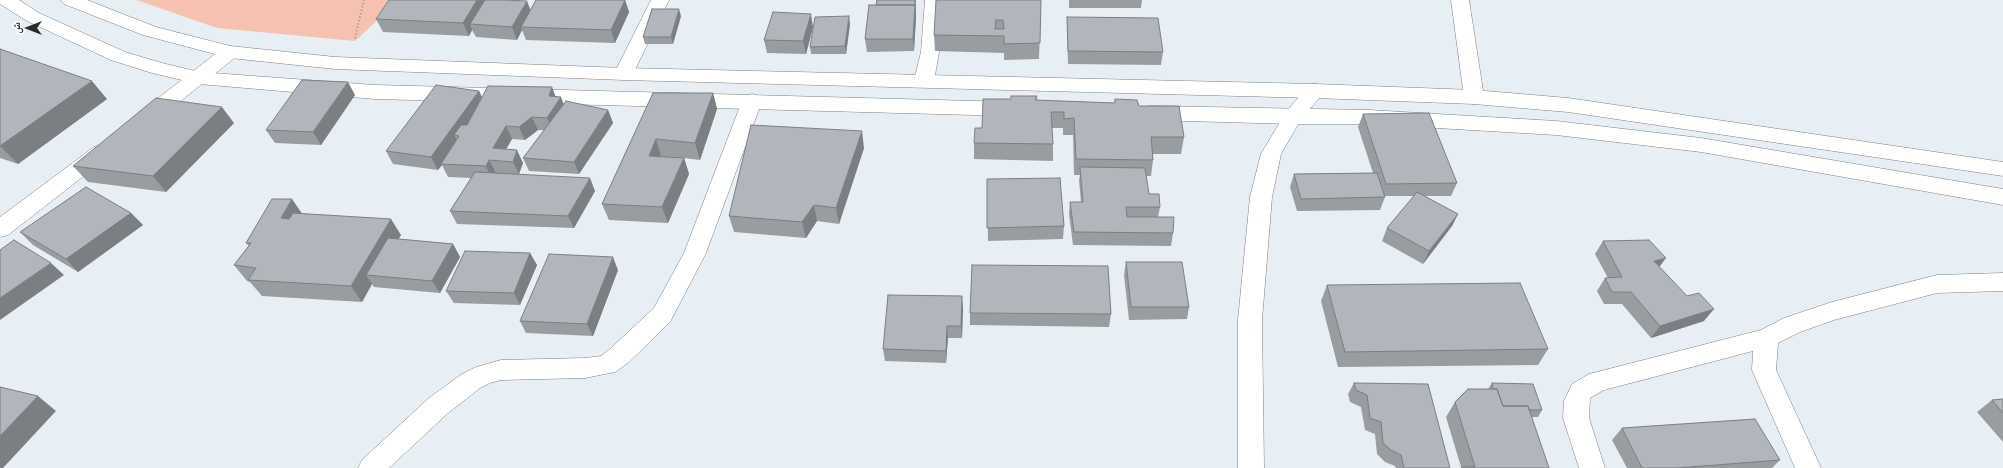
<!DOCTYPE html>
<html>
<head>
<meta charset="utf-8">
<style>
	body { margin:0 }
	#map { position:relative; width:2003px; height:468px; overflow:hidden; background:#e8eff4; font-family:"Golos Text","Noto Naskh Arabic",sans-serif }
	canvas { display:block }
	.north { position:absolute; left:8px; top:8px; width:40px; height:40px; -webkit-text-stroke:3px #fff; paint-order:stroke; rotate:270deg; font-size:11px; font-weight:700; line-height:16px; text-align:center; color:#292c2d }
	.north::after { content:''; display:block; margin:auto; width:14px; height:18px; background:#292c2d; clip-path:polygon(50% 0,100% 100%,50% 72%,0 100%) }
</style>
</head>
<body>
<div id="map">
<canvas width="2003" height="468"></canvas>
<div class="north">ش</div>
</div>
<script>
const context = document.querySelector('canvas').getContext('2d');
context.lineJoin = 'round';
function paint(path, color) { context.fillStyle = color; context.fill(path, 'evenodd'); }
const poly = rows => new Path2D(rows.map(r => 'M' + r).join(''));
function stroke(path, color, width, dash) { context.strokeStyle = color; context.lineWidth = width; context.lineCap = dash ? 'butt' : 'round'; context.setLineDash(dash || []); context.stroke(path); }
paint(poly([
	[137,0,399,0,355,41,217,28]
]), '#f4c2af');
const minor = poly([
	[651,0,669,0,631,78,624,80,617,78,614,74,651,0],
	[925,0,943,0,939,52,934,81,931,86,924,87,917,86,914,81,921,52,925,0],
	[1451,0,1469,0,1484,97,1481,102,1474,104,1467,102,1464,97,1451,0],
	[230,46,237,48,239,52,237,56,153,123,146,125,139,123,136,118,139,113,223,48,230,46],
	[1315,84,1322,86,1325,91,1300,121,1281,154,1272,197,1262,320,1264,468,1238,468,1238,320,1250,197,1261,154,1286,112,1308,86,1315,84],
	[752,94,759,96,762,101,706,253,670,322,628,363,615,372,585,378,501,380,490,383,480,388,447,414,389,468,358,468,362,460,429,398,462,374,476,367,501,360,585,358,601,356,610,349,654,308,684,253,742,101,745,96,752,94],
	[101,145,108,147,111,152,108,157,8,235,0,237,0,217,94,147,101,145],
	[2003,273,2003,291,1937,293,1834,320,1800,332,1778,343,1776,370,1821,468,1795,468,1752,370,1753,351,1604,390,1590,398,1589,418,1605,468,1579,468,1563,418,1564,401,1572,384,1589,374,1761,330,1784,318,1832,302,1937,275,2003,273]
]);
const primary = poly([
	[0,0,19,0,39,13,125,52,162,63,199,72,375,85,1012,102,1019,104,1022,109,1019,114,1012,116,375,99,199,84,152,73,111,60,27,21,0,4,0,0],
	[61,0,87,0,156,27,230,46,335,57,624,68,1315,84,1474,90,1568,98,2003,162,2003,176,1568,112,1474,104,1315,98,624,80,335,69,230,58,143,35,64,4,61,0],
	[1150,106,1369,110,1556,121,1701,138,2003,189,2003,205,1701,152,1556,135,1369,124,1293,124,1150,120,1143,118,1140,113,1143,108,1150,106]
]);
stroke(minor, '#7a8084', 1);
stroke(primary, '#7a8084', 1);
stroke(poly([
	[355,38,364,0]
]), '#8f9598', 2, [1, 2.5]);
paint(minor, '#fff');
paint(primary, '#fff');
paint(poly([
	[536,0,625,0,629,12,615,43,526,40,522,30,517,40,476,37,472,30,469,36,383,32,376,19,530,10],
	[877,0,916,0,916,17,914,51,867,52,865,39,876,5],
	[1041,0,1039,59,1004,60,1004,53,935,51,934,35],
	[1069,0,1142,0,1141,8,1069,8],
	[681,16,673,44,645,44,643,37],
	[1067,17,1163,52,1161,65,1068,64,1067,30],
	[850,24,846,54,811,54,810,47],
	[813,27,806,54,767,53,764,40],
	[0,49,107,99,18,164,0,158],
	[479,91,482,97,556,96,564,104,608,110,613,123,579,174,529,171,523,158,544,130,538,130,525,140,512,139,506,149,523,163,519,174,595,191,574,228,457,224,450,211,471,178,448,177,442,165,438,170,393,164,386,151],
	[653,93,713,93,717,109,700,160,684,158,689,174,668,223,609,220,602,204],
	[355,95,321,145,275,143,266,130],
	[1037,96,1037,100,1114,103,1115,99,1139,106,1184,137,1181,154,1153,154,1153,160,1151,176,1146,176,1149,194,1160,207,1158,217,1173,233,1171,246,1073,245,1069,214,1070,202,1081,202,1079,180,1080,175,1074,175,1073,135,1063,135,1063,128,1052,128,1053,144,1053,161,974,159,974,143,982,128],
	[1363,114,1457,183,1451,196,1424,196,1458,214,1452,226,1423,264,1382,241,1387,228,1414,196,1385,196,1385,197,1380,210,1297,211,1290,187,1294,174,1373,173,1358,127],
	[234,123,166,192,88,182,73,166],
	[864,148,839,224,817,221,806,238,734,232,729,216],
	[987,179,1064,226,1063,239,988,241],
	[131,213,143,225,78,272,33,245,20,232],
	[302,213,401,235,398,239,453,244,460,257,440,293,374,287,372,284,362,302,262,296,250,282,247,281,234,265,249,246,246,243],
	[1603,241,1659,267,1704,321,1651,338,1622,304,1604,304,1597,291,1605,278,1608,278,1595,254],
	[530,253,537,265,520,305,454,303,446,291],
	[1126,262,1189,307,1187,319,1129,320,1124,275],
	[618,270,593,336,526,333,520,321],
	[1327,285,1548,349,1538,365,1338,367,1321,301],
	[963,308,962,338,948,338,946,363,885,361,883,349],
	[970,313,1111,314,1109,327,970,325],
	[1354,383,1450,468,1396,468,1395,466,1385,462,1377,454,1375,434,1365,430,1361,407,1350,402,1348,394],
	[1492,383,1542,410,1538,417,1531,417,1549,468,1461,468,1461,467,1446,417,1455,402,1488,389],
	[2003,399,2003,442,1977,412,1992,400],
	[1622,428,1780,460,1772,468,1627,468,1612,440]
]), '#979da1');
paint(poly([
	[477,0,491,0,470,24,472,30,469,36,463,23],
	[625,0,629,12,615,43,611,30],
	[527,1,532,14,521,27,522,30,517,40,512,27],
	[915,5,916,17,914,51,913,39],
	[679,9,681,16,673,44,671,37],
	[811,14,813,27,806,54,803,41],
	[849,16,850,24,846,54,845,46],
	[92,81,107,99,18,164,0,146],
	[348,82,355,95,321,145,313,132],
	[552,87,557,100,561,97,566,110,553,131,547,118,549,96],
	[479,91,485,104,459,136,454,135,458,142,441,164,442,165,438,170,431,157],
	[713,93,717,109,700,160,695,143],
	[222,107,234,123,166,192,153,176],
	[608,110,613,123,579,174,574,162],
	[532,117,538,130,525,140,519,127],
	[506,126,512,139,499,161,493,148],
	[862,131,864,148,839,224,836,208],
	[656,139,661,156,655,172,649,156],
	[517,150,523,163,519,174,513,162],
	[684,158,689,174,668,223,662,207],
	[489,160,496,173,492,179,486,166],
	[590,178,595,191,574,228,568,216],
	[292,199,303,215,293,234,281,218],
	[814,205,817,221,806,238,802,222],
	[131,213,143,225,78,272,66,259],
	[1458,214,1452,226,1423,264,1429,251],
	[391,219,401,235,377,276,366,275,372,284,362,302,351,286],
	[453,244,460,257,440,293,432,281],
	[530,253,537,265,520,305,514,293],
	[613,257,618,270,593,336,587,324],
	[1666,258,1657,270,1654,261],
	[51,263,64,275,0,320,0,298],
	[962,296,963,308,962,338,961,326],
	[1714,309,1704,321,1651,338,1660,326],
	[947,326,948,338,946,363,946,351],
	[38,396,56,411,3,468,0,468,0,436]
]), '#7b7f83');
const building = poly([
	[389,0,477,0,463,23,376,19,389,0],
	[485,0,503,0,527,1,512,27,470,24,485,0],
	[536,0,625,0,611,30,521,27,536,0],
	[877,0,915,0,915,6,915,5,876,5,877,0],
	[936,0,1041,0,1040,43,1004,44,1004,36,934,35,936,0],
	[996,20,1003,20,1004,29,995,29,996,20],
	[869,5,915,5,913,39,865,39,869,5],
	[652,9,679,9,671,37,643,37,652,9],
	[773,12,811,14,803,41,764,40,773,12],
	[849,16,845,46,810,47,815,17,849,16],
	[1067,17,1158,18,1163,52,1068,51,1067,17],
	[0,49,92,81,0,146,0,49],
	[302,80,348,82,313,132,266,130,302,80],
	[436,85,479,91,431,157,386,151,436,85],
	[488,86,552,87,549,96,561,97,547,118,532,117,519,127,506,126,493,148,517,150,513,162,489,160,486,166,441,164,459,136,454,135,461,125,467,125,488,86],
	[653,93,713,93,695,143,656,139,649,156,684,158,662,207,602,204,653,93],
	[1011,96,1037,96,1035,100,1115,103,1115,99,1137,100,1139,106,1179,106,1184,137,1151,137,1153,160,1076,159,1074,118,1064,119,1064,112,1051,112,1053,144,974,143,975,128,982,128,983,99,1011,99,1011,96],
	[156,98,222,107,153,176,73,166,156,98],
	[566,101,608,110,574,162,523,158,566,101],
	[1429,113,1457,183,1386,184,1363,114,1429,113],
	[751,125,862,131,836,208,814,205,802,222,729,216,751,125],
	[1080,167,1145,168,1149,194,1159,194,1160,207,1126,207,1127,217,1174,217,1173,233,1074,232,1070,202,1083,202,1080,167],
	[475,172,590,178,568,216,450,211,475,172],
	[1377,173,1385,197,1301,199,1294,174,1377,173],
	[1060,178,1064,226,987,228,987,179,1060,178],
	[86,187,131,213,66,259,20,232,86,187],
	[1417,192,1458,214,1429,251,1387,228,1417,192],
	[272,199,292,199,281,218,289,219,293,213,391,219,351,286,248,280,256,268,234,265,251,243,246,243,272,199],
	[388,238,453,244,432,281,366,275,388,238],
	[14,240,51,263,0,298,0,250,14,240],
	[1649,240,1666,258,1654,261,1687,296,1699,293,1714,309,1660,326,1631,292,1612,292,1605,278,1622,277,1603,241,1649,240],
	[465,251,530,253,514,293,446,291,465,251],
	[549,254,613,257,587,324,520,321,549,254],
	[1126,262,1182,262,1189,307,1131,307,1126,262],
	[972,265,1108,266,1111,314,970,313,972,265],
	[1520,283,1548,349,1345,352,1327,285,1520,283],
	[888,295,962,296,961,326,947,326,946,351,883,349,888,295],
	[1354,383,1428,384,1450,468,1404,468,1401,455,1391,450,1383,443,1381,422,1370,418,1367,395,1356,390,1354,383],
	[1492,383,1533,384,1542,410,1529,410,1528,406,1503,406,1497,389,1493,389,1492,383],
	[0,387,38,396,0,436,0,387],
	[1468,389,1497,389,1503,406,1528,406,1549,468,1462,468,1462,467,1475,467,1455,402,1468,389],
	[2003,399,2003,413,1992,400,2003,399],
	[1755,419,1780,460,1677,468,1642,468,1622,428,1755,419]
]);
paint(building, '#b0b6bb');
stroke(building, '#7b7f83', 1);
</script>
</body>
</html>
